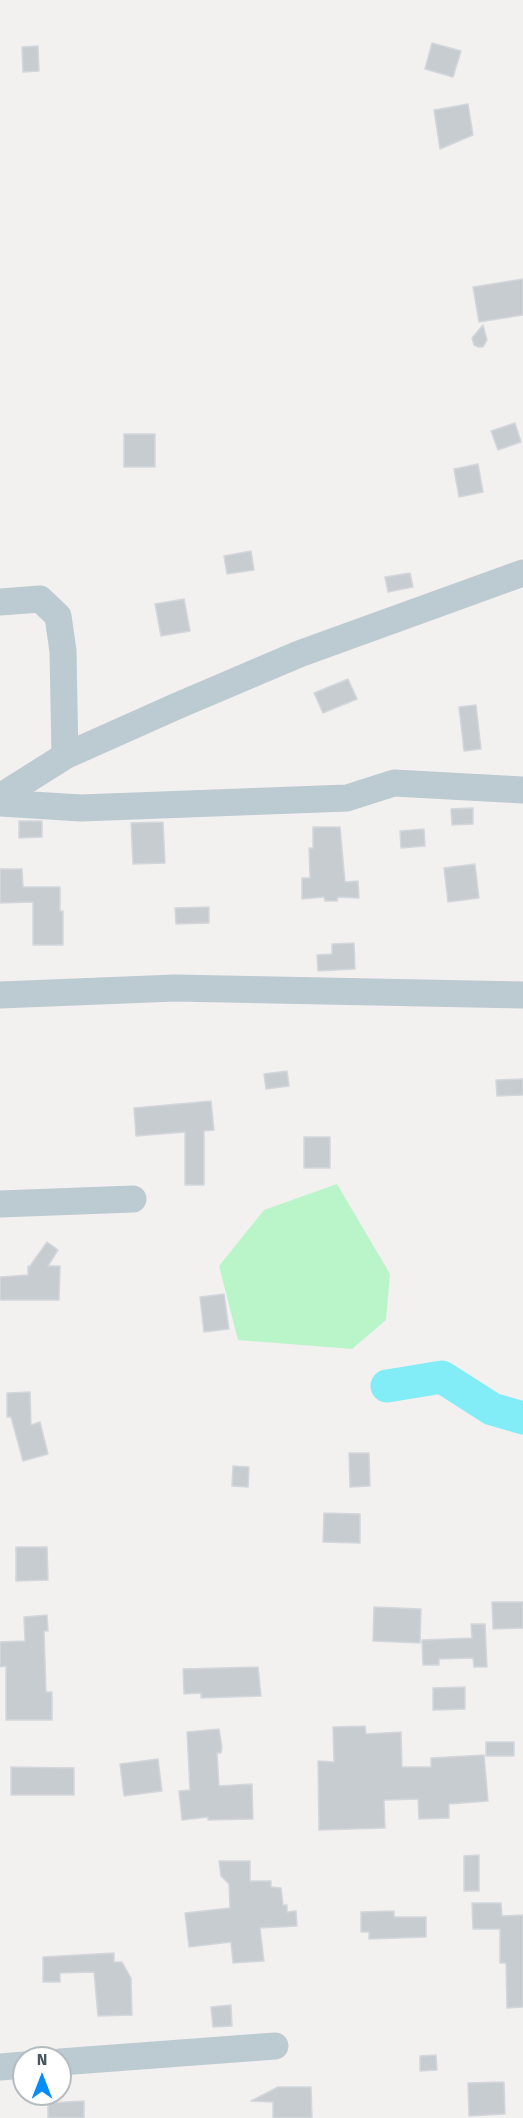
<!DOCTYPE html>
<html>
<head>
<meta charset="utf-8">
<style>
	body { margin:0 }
	#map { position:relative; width:523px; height:2118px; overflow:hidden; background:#f3f0f0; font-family:"Fira Sans",sans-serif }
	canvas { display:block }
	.north { position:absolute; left:12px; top:2046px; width:60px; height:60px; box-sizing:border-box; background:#fff; border:2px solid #b5bcbf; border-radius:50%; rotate:0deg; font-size:16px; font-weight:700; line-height:24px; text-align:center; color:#465760 }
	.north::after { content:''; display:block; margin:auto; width:21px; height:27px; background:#028dfb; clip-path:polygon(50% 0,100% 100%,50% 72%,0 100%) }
</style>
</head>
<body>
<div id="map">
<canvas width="523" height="2118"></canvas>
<div class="north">N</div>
</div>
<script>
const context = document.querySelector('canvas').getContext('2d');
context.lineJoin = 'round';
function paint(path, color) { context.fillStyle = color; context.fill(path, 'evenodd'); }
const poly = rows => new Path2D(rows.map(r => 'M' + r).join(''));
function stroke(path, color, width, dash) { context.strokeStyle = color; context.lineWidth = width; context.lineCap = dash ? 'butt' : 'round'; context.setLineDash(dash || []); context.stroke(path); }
paint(poly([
	[337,1184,390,1274,386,1320,352,1349,238,1340,219,1266,264,1210]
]), '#baf5ca');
stroke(poly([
	[387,1386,442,1377,492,1409,523,1418]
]), '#82edf7', 33);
const building = poly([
	[432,43,461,51,453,77,425,69,432,43],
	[38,46,39,71,23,72,22,47,38,46],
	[468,104,473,135,440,149,434,110,468,104],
	[523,279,523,315,479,322,473,287,523,279],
	[483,325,487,340,483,347,478,347,474,345,472,338,483,325],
	[515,423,521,442,498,450,491,431,515,423],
	[124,434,155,434,155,467,124,467,124,434],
	[478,464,483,492,459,497,454,469,478,464],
	[251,551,254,570,227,574,224,556,251,551],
	[410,573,413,587,388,592,385,577,410,573],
	[184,599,190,631,161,636,155,604,184,599],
	[348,679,357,699,323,713,314,693,348,679],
	[476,705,481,749,464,751,459,707,476,705],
	[473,808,473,824,452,825,451,809,473,808],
	[19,821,42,821,42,837,19,838,19,821],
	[163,822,165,863,133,864,131,823,163,822],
	[313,827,340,827,345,882,358,881,359,898,338,897,337,901,325,901,324,897,302,899,302,878,310,878,309,848,313,848,313,827],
	[424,829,425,846,401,848,400,831,424,829],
	[475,864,479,898,448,902,444,868,475,864],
	[0,869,22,869,23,887,60,887,60,911,63,911,63,945,33,945,33,902,0,903,0,869],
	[209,907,209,923,176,924,175,908,209,907],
	[354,943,355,969,318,971,317,955,332,954,332,944,354,943],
	[287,1071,289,1086,266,1089,264,1074,287,1071],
	[523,1079,523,1095,497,1096,496,1080,523,1079],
	[211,1101,214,1130,204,1131,204,1185,185,1185,185,1132,136,1136,134,1108,211,1101],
	[304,1137,330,1137,330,1168,304,1168,304,1137],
	[47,1242,58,1250,48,1266,60,1266,59,1300,0,1300,0,1277,28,1275,28,1266,30,1266,47,1242],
	[224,1294,229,1329,204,1332,200,1297,224,1294],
	[30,1392,31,1425,40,1422,48,1454,23,1461,11,1417,7,1417,7,1393,30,1392],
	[349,1453,369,1453,370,1486,350,1487,349,1453],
	[233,1466,249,1467,248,1487,232,1486,233,1466],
	[324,1513,360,1514,360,1543,323,1542,324,1513],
	[16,1547,47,1547,48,1580,16,1581,16,1547],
	[492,1602,523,1602,523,1628,493,1629,492,1602],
	[374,1607,421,1609,420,1643,373,1641,374,1607],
	[47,1615,48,1631,44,1631,46,1692,52,1692,52,1720,6,1720,6,1666,0,1667,0,1642,25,1641,24,1617,47,1615],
	[471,1624,485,1624,487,1667,474,1667,473,1658,439,1659,439,1665,423,1665,422,1640,472,1638,471,1624],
	[258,1667,261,1696,201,1698,201,1693,184,1694,183,1669,258,1667],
	[465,1687,465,1709,433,1710,433,1688,465,1687],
	[365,1726,366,1734,401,1732,402,1767,431,1767,431,1758,484,1755,488,1801,449,1804,449,1818,419,1819,418,1799,384,1800,385,1828,319,1830,318,1761,334,1762,333,1727,365,1726],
	[219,1729,222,1747,221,1753,217,1753,219,1786,252,1784,253,1819,208,1820,208,1817,182,1820,179,1791,190,1790,187,1732,219,1729],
	[486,1742,514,1742,514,1756,486,1756,486,1742],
	[158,1759,162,1791,124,1796,120,1764,158,1759],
	[11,1767,74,1768,74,1795,11,1795,11,1767],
	[479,1855,479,1891,464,1891,464,1856,479,1855],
	[219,1861,250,1861,250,1881,271,1881,271,1887,281,1888,283,1905,287,1905,287,1912,296,1911,297,1926,260,1928,264,1961,233,1963,231,1942,189,1947,185,1913,230,1908,229,1884,221,1876,219,1861],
	[472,1903,501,1903,502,1916,523,1915,523,2007,507,2008,506,1963,500,1963,500,1929,473,1929,472,1903],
	[394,1911,394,1917,426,1917,426,1937,369,1939,369,1932,361,1932,361,1912,394,1911],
	[114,1953,114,1962,122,1962,131,1978,132,2015,98,2016,94,1972,60,1973,60,1982,43,1982,43,1957,114,1953],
	[231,2005,232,2026,213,2027,211,2007,231,2005],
	[436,2055,437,2070,420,2071,420,2056,436,2055],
	[504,2082,505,2114,469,2116,468,2083,504,2082],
	[278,2087,311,2087,312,2118,273,2118,273,2102,251,2101,278,2087],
	[84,2101,84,2118,48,2118,48,2103,84,2101]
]);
paint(building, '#c7ccd0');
stroke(building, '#d3d7dc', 1.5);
stroke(poly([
	[0,602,40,599,58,616,63,651,65,756],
	[0,797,65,756,177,706,299,654,523,573],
	[0,803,81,808,347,798,394,783,523,790],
	[0,995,175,988,523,995],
	[0,1204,133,1199],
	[60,2062,275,2046],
	[0,2067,24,2065]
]), '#bccad1', 27);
</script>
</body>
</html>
